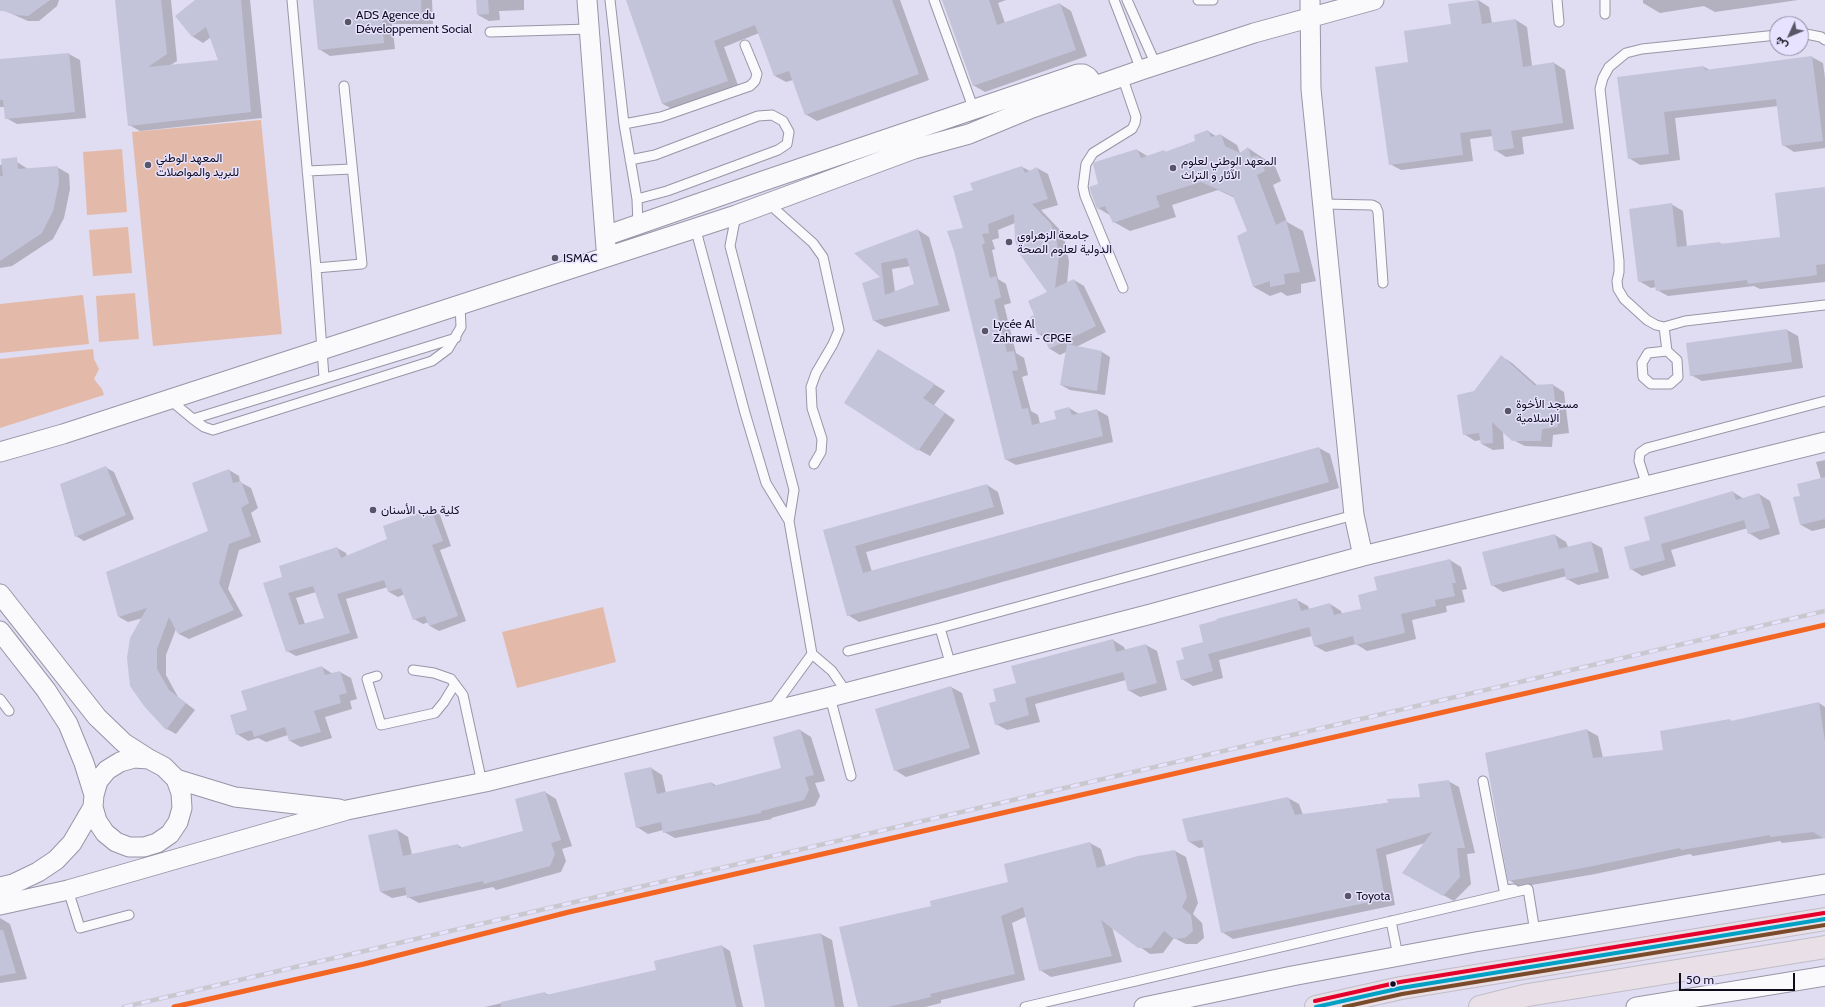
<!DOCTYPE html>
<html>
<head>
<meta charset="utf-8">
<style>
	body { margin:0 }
	#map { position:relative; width:1825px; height:1007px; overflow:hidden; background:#e0dcf1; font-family:Cabin,Vazirmatn,sans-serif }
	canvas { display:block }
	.north { position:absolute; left:1769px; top:16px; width:40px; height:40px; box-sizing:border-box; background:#e7e2ff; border:1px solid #918ca4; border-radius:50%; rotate:226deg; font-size:11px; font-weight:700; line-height:16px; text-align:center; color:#100c1b }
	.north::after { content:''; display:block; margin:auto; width:14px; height:18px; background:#595566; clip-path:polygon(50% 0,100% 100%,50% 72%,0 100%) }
	.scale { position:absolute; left:1679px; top:973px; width:116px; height:18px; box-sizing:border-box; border:2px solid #100c1b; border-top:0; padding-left:5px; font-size:12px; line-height:14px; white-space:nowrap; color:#100c1b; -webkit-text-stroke:3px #e7e2ff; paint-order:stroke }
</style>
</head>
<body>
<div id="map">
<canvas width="1825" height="1007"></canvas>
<div class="north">ش</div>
<div class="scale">50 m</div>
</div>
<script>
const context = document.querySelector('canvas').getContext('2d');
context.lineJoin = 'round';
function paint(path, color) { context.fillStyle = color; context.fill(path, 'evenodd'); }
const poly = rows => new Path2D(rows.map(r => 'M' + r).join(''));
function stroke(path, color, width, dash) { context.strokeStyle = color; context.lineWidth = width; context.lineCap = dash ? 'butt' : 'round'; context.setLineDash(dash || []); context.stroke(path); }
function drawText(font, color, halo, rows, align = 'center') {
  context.font = font + ' Cabin,Vazirmatn,sans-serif'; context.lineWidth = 3; context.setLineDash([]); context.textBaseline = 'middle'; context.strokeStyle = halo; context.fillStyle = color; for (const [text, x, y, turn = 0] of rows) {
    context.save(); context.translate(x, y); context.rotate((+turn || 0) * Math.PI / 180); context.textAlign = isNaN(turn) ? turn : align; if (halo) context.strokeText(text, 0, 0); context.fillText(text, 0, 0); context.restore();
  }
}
paint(poly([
	[261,120,282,334,153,346,132,132],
	[122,149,127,212,87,215,83,152],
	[128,227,132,273,93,276,89,230],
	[135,293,139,339,99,342,96,296],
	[83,295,89,344,0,353,0,304],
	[93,349,94,359,99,369,94,379,102,389,104,395,0,428,0,359],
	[603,607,616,662,517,688,502,632]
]), '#e3baa9');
paint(poly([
	[0,0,59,0,57,6,39,21,28,21,3,10,0,11],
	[116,0,171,0,177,61,169,66,219,61,211,37,203,43,192,36,196,0,250,0,262,118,140,131,129,125],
	[314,0,432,0,433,24,392,24,395,49,330,56,319,49],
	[477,0,524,0,524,10,499,11,500,20,489,21,478,15],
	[627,0,900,0,929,80,817,121,805,114,793,80,786,82,775,76,759,33,724,47,739,88,674,110,663,104],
	[944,0,1006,0,998,3,1005,23,1060,4,1071,11,1087,56,985,92,973,85],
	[1478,0,1489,7,1492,23,1516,20,1527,27,1532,66,1554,63,1565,70,1574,129,1522,137,1524,154,1506,157,1495,150,1493,136,1470,139,1473,161,1401,170,1390,164,1409,63],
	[1643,0,1798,0,1715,12,1704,6,1660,13,1643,3],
	[69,54,80,60,86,118,17,124,6,118,5,107,0,107,0,60],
	[1812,57,1823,63,1825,78,1825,148,1794,152,1783,145,1778,106,1675,118,1680,160,1640,165,1629,158,1618,78,1704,67,1710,70],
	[1208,131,1217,137,1221,135,1237,145,1240,153,1248,148,1275,166,1281,181,1273,185,1287,222,1303,231,1316,281,1301,284,1301,293,1287,296,1281,292,1270,296,1254,287,1248,232,1235,198,1218,190,1172,205,1176,217,1130,231,1114,222,1111,216,1098,208,1100,185,1137,150,1149,157,1164,151,1166,152,1196,141],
	[17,162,28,169,57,167,69,174,70,189,64,218,53,239,12,266,0,268,0,165],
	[1022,167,1030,171,1037,168,1048,174,1058,205,1041,210,1061,231,1066,245,1069,262,1067,284,1074,280,1084,286,1106,332,1076,347,1102,352,1110,357,1105,395,1070,390,1061,385,1066,352,1060,355,1050,349,1045,338,1039,334,1035,316,1048,292,1015,223,998,230,999,238,992,240,995,249,992,250,998,279,1006,284,1011,303,1004,305,1016,353,1024,358,1028,375,1022,377,1031,411,1038,415,1040,424,1058,419,1069,408,1079,414,1097,410,1108,416,1113,442,1016,465,1005,459,964,229,975,191],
	[1825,188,1825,282,1760,289,1754,286,1668,296,1657,290,1656,287,1651,288,1639,281,1671,204,1683,211,1687,247,1720,243,1724,245,1781,238],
	[918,230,929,237,950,311,885,327,873,320,882,278,856,253],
	[910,266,915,284,895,292,892,269],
	[1787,330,1798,336,1803,368,1702,381,1691,375,1687,344],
	[889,356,945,391,934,405,955,420,930,456,919,450],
	[1501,356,1512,363,1538,386,1553,385,1564,392,1569,433,1553,435,1552,447,1525,446,1513,440,1503,431,1504,449,1493,450,1482,444,1481,440,1475,441,1464,434,1474,392],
	[1319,448,1330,454,1339,488,859,622,848,615,824,531,987,485,998,492,1004,514,866,552,872,572],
	[1825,460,1825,528,1812,531,1801,525,1801,496,1821,479,1816,462],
	[105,467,114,472,134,519,84,541,76,536],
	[229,470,239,476,240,482,251,488,258,508,251,513,261,542,239,550,228,589,243,616,189,639,179,634,176,629,166,655,166,675,178,697,195,710,176,734,167,729,143,618,128,622,119,617,210,532],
	[1733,492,1744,499,1759,494,1770,501,1780,534,1760,540,1749,533,1748,528,1671,550,1676,566,1642,576,1631,569,1652,540],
	[431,510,440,515,451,546,440,550,466,621,439,631,430,626,429,622,423,624,414,619,405,594,398,597,389,592,388,587,346,599,358,638,296,656,287,651,284,578,337,548,346,553,347,557,388,540],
	[316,592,325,619,305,624,296,598],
	[1555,535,1566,542,1568,547,1591,542,1602,548,1609,578,1578,585,1567,579,1567,576,1503,592,1492,585],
	[1450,560,1461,567,1467,589,1462,590,1465,602,1446,606,1447,612,1412,620,1416,639,1367,651,1356,644,1326,652,1315,646,1312,636,1219,660,1223,678,1193,686,1182,679,1185,660,1205,642,1297,600,1308,606,1309,609,1330,604,1341,611,1342,614,1362,610,1378,591,1375,578],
	[1113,640,1124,647,1125,650,1146,645,1157,651,1167,690,1140,697,1128,690,1126,680,1035,704,1040,722,1007,730,996,724,998,701,1017,684],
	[322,667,333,674,340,672,351,678,357,699,350,701,352,709,325,717,332,738,301,747,290,741,288,735,266,742,258,738,248,741,237,734,249,711],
	[951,687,962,693,980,754,906,777,895,770],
	[1819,703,1825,707,1825,838,1782,843,1780,841,1693,856,1690,854,1595,874,1520,887,1509,880,1587,730,1598,736,1603,758,1664,751,1730,720,1733,722],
	[800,730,811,737,825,781,815,783,820,796,815,806,771,818,772,819,675,838,664,832,663,830,648,834,637,827,651,768,662,775,666,793,712,783,717,786,782,769],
	[1448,781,1459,787,1475,853,1467,854,1471,884,1454,901,1414,879,1425,843,1386,855,1395,905,1233,939,1222,932,1205,847,1199,848,1188,841,1288,798,1299,804,1303,815,1422,798],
	[545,792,556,799,572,846,562,849,566,861,561,872,496,890,493,887,419,903,408,897,407,895,392,898,381,892,397,830,408,837,412,855,458,845,462,848,524,831],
	[1090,843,1101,849,1106,866,1175,851,1186,857,1198,903,1193,914,1202,923,1204,938,1197,944,1186,944,1174,938,1163,953,1150,954,1112,927,1122,962,1051,977,1040,970,1027,916,1012,923,1025,980,941,1000,941,1003,925,1007,859,1007,933,907,1009,883,1005,865],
	[0,918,10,924,27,979,0,983],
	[821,934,832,940,844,1007,766,1007,755,946],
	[722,946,730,951,743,1007,485,1007,545,993,549,995,658,971]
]), '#0003');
paint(poly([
	[0,0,50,0,28,16,16,15,0,10],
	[115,0,161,0,167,54,148,67,218,60,206,27,192,37,175,16,195,0,241,0,251,112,128,126],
	[313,0,421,0,422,18,382,19,384,43,318,50],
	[476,0,488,0,489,14,477,15],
	[626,0,892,0,919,74,805,115,789,71,774,76,755,25,714,41,728,81,662,104],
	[942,0,989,0,997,25,1060,3,1076,50,973,86],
	[1478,0,1482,24,1516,19,1523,67,1554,62,1563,123,1511,131,1514,148,1494,151,1491,129,1460,133,1463,155,1389,165,1375,67,1408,62,1404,31,1451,24,1448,4],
	[69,53,75,112,5,119,3,100,0,100,0,59],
	[1812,56,1823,141,1782,146,1776,99,1664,112,1669,154,1628,159,1617,77,1704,66,1705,70],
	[1208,130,1211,137,1221,134,1225,146,1240,153,1248,147,1251,157,1258,156,1265,171,1257,175,1276,225,1286,220,1300,272,1284,274,1285,284,1270,287,1270,281,1253,287,1237,236,1247,231,1233,196,1201,182,1156,196,1160,207,1113,223,1105,206,1097,209,1089,187,1098,184,1093,164,1095,162,1137,149,1141,158,1164,150,1165,152,1195,141,1194,135],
	[17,157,18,169,58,166,59,183,53,211,42,233,0,261,0,176,3,176,1,159],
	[1022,166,1025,173,1037,167,1048,199,1032,204,1051,224,1056,238,1059,255,1055,288,1074,279,1096,326,1049,349,1042,333,1038,335,1030,317,1034,315,1028,301,1047,292,1019,253,1015,240,1014,214,988,224,989,233,982,234,985,243,982,245,990,278,996,276,1001,297,994,300,1007,352,1014,351,1018,370,1012,371,1022,409,1028,408,1032,425,1056,419,1054,411,1069,407,1072,415,1097,409,1103,436,1005,460,954,251,947,231,963,228,953,196,973,190,970,183],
	[1825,187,1825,264,1816,265,1817,275,1748,284,1747,280,1656,291,1654,280,1638,282,1629,209,1672,203,1677,247,1720,242,1720,244,1780,237,1775,193],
	[918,229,939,305,873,321,862,283,880,277,854,253],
	[907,258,914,284,885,295,881,263],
	[1787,329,1792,362,1690,376,1686,343],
	[1067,344,1102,351,1097,391,1060,385],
	[878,349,935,384,923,398,945,413,918,451,844,403],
	[1501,355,1534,385,1553,384,1558,427,1542,429,1541,441,1512,441,1492,422,1493,443,1481,444,1479,433,1463,435,1457,395,1474,391],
	[1319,447,1329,482,847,616,823,530,987,484,994,507,855,546,863,573],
	[106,466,126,515,75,537,60,484],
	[229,469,233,483,241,481,249,503,241,508,251,536,229,544,219,583,234,610,178,634,169,617,157,649,157,669,169,690,186,703,166,730,144,706,130,686,127,658,130,638,147,608,118,617,106,572,208,531,192,483],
	[1825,477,1825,519,1800,525,1793,497,1800,496,1797,484],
	[1733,491,1736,500,1759,493,1770,528,1748,534,1744,520,1661,544,1665,560,1630,570,1624,547,1650,540,1644,517],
	[431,509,443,541,432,545,458,616,429,626,425,616,413,620,401,588,388,592,384,580,337,594,350,633,286,652,263,583,282,577,279,566,337,547,341,558,387,539,383,526],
	[313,586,324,618,299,625,288,593],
	[1555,534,1559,549,1591,541,1599,572,1566,580,1564,568,1491,586,1482,552],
	[1450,559,1456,583,1452,583,1455,596,1435,600,1436,606,1401,614,1405,633,1355,645,1353,636,1314,646,1309,627,1208,654,1213,671,1181,680,1176,661,1184,659,1181,648,1203,642,1199,625,1217,620,1216,619,1297,598,1301,611,1330,603,1334,615,1361,609,1358,595,1377,590,1374,577],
	[1113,639,1116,652,1146,644,1157,683,1128,691,1123,672,1025,698,1029,715,995,725,989,703,996,701,993,689,1016,683,1011,666],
	[322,666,325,675,340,671,347,693,339,695,341,703,314,711,321,732,289,741,285,727,254,737,252,730,236,735,230,715,247,710,241,691],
	[951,686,970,748,894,771,875,709],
	[1819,702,1825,742,1825,839,1813,832,1770,837,1770,835,1681,850,1680,848,1583,868,1508,881,1485,753,1587,729,1593,758,1663,750,1660,731,1730,719,1731,721],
	[800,729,814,775,805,777,809,790,804,800,761,811,761,813,663,833,661,822,636,828,624,773,651,767,657,794,712,782,713,786,781,768,773,737],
	[1449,780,1465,848,1457,848,1460,877,1443,896,1402,873,1432,832,1376,849,1385,899,1221,933,1202,840,1188,842,1182,819,1288,797,1295,815,1388,803,1387,799,1420,797,1418,784],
	[545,791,561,840,551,843,555,854,550,866,484,884,483,881,407,898,405,887,380,892,368,835,397,829,403,856,458,844,459,848,523,831,515,799],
	[1090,842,1097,868,1138,856,1175,850,1187,897,1182,907,1191,915,1193,931,1185,938,1174,939,1164,931,1151,948,1138,948,1101,920,1112,956,1039,971,1023,907,1001,916,1015,974,930,994,931,997,888,1007,858,1007,839,927,931,906,930,901,1008,882,1004,864],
	[0,930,3,930,16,973,0,976],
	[821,933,835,1007,765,1007,753,945],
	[722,945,736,1007,501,1007,501,1002,545,992,546,995,656,970,654,961]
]), '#c3c4d9');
const service = poly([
	[292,0,316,268,324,377],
	[610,0,624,124,637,199,638,225],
	[934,0,974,110],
	[1114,0,1141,70],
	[1127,0,1156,65],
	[1198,0,1213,0],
	[1557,0,1559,22],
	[1605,0,1605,14],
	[490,32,589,29],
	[1801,33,1821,37,1825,40],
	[1777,35,1642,49,1626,53,1609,67,1603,78,1600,89,1619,261,1619,272,1617,281,1618,289,1624,299,1647,320,1656,325,1664,327,1685,321,1825,305],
	[1122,76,1136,117,1135,123,1132,129,1093,153,1086,164,1083,187,1085,196,1123,288],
	[624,124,661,117,750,86,755,81,757,74,745,45],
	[630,160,655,155,758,116,772,115,783,121,789,132,787,144,778,150,667,191,637,199],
	[307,171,352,169],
	[768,203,813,243,823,257,839,330,833,344,816,373,811,387,812,408,822,439,821,452,814,464],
	[1323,204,1372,205,1376,207,1378,212,1383,283],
	[736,215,730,246,794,490,789,521],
	[695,227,745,413,766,483,789,521,812,654,832,671,847,693],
	[316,268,362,264,344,86],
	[1664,327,1667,351,1677,360,1678,377,1670,384,1651,384,1643,377,1642,363,1648,353,1667,351],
	[169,399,193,419,204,427,213,430,432,361,448,349,461,327,460,304],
	[193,419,456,338],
	[1647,486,1639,461,1640,453,1647,448,1825,401],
	[940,628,951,666],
	[848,651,940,628,1354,515],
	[413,670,434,673,451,679,463,695,482,783],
	[377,676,367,679,381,725,435,713,444,702,455,684],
	[830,697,851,776],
	[0,699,9,711],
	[772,709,812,654],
	[1483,781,1504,890,1514,889],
	[68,890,80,928,129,915],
	[1391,921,1398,956],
	[1025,1007,1528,889,1535,932]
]);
const minor = poly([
	[587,0,606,248],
	[1310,0,1311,89,1354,515,1363,556],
	[605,236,766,180,1078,74,1083,74,1088,77,1095,86],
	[0,452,63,434,736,215,914,149,969,134,1032,108,1141,70,1254,33,1374,0],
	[0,594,97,717,124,743,149,759],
	[0,631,46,690,68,724,84,763,94,795],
	[176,779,235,797,339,809],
	[0,887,13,884,38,872,56,860,72,843,93,807,94,795,98,781,107,770,120,762,134,758,149,759,164,767,176,779,181,793,182,808,178,822,170,834,157,843,144,847,129,847,116,842,105,833,97,821,93,807],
	[0,905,68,890,347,810,485,782,830,697,1151,614,1363,556,1825,442],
	[1144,1007,1292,976,1475,942,1825,884],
	[1636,1007,1825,976]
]);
const primary = poly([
	[1316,1007,1401,988,1825,919],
	[1480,1007,1528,995,1825,947]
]);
stroke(service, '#9995a7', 11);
stroke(minor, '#9995a7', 21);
stroke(primary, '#c0bdc8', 24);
stroke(service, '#fafafd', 9);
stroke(minor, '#fafafd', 19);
stroke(primary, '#e8dfe7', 22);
const rail = poly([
	[124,1007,1825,611]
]);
stroke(rail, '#cac8cf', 4.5);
stroke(rail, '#e7e2ff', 3, [9]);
stroke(poly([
	[1316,1007,1401,988,1825,919]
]), '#01a1c5', 4);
stroke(poly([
	[1344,1007,1402,994,1825,925]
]), '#7a4b2a', 4);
stroke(poly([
	[1315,1001,1400,982,1824,913]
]), '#e4002b', 4);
stroke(poly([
	[174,1007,364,964,569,912,1825,625]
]), '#f26522', 5);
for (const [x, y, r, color] of [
	[348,22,4,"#595566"],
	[148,165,4,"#595566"],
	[1173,168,4,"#595566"],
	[1009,242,4,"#595566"],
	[555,258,4,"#595566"],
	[985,331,4,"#595566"],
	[1508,411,4,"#595566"],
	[373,510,4,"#595566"],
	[1348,896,4,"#595566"],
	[1393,984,3.5,"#100c1b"]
]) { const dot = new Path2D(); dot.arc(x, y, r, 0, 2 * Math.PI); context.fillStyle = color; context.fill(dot); stroke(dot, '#e7e2ff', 1.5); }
drawText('12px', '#100c1b', '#e7e2ff', [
	["ADS Agence du",356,15],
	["Développement Social",356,29],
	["المعهد الوطني",156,158],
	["للبريد والمواصلات",156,172],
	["المعهد الوطني لعلوم",1181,161],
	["الآثار و التراث",1181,175],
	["جامعة الزهراوي",1017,235],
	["الدولية لعلوم الصحة",1017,249],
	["ISMAC",563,258],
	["Lycée Al",993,324],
	["Zahrawi - CPGE",993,338],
	["مسجد الأخوة",1516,404],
	["الإسلامية",1516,418],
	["كلية طب الأسنان",381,510],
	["Toyota",1356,896]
], 'left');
</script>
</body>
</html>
